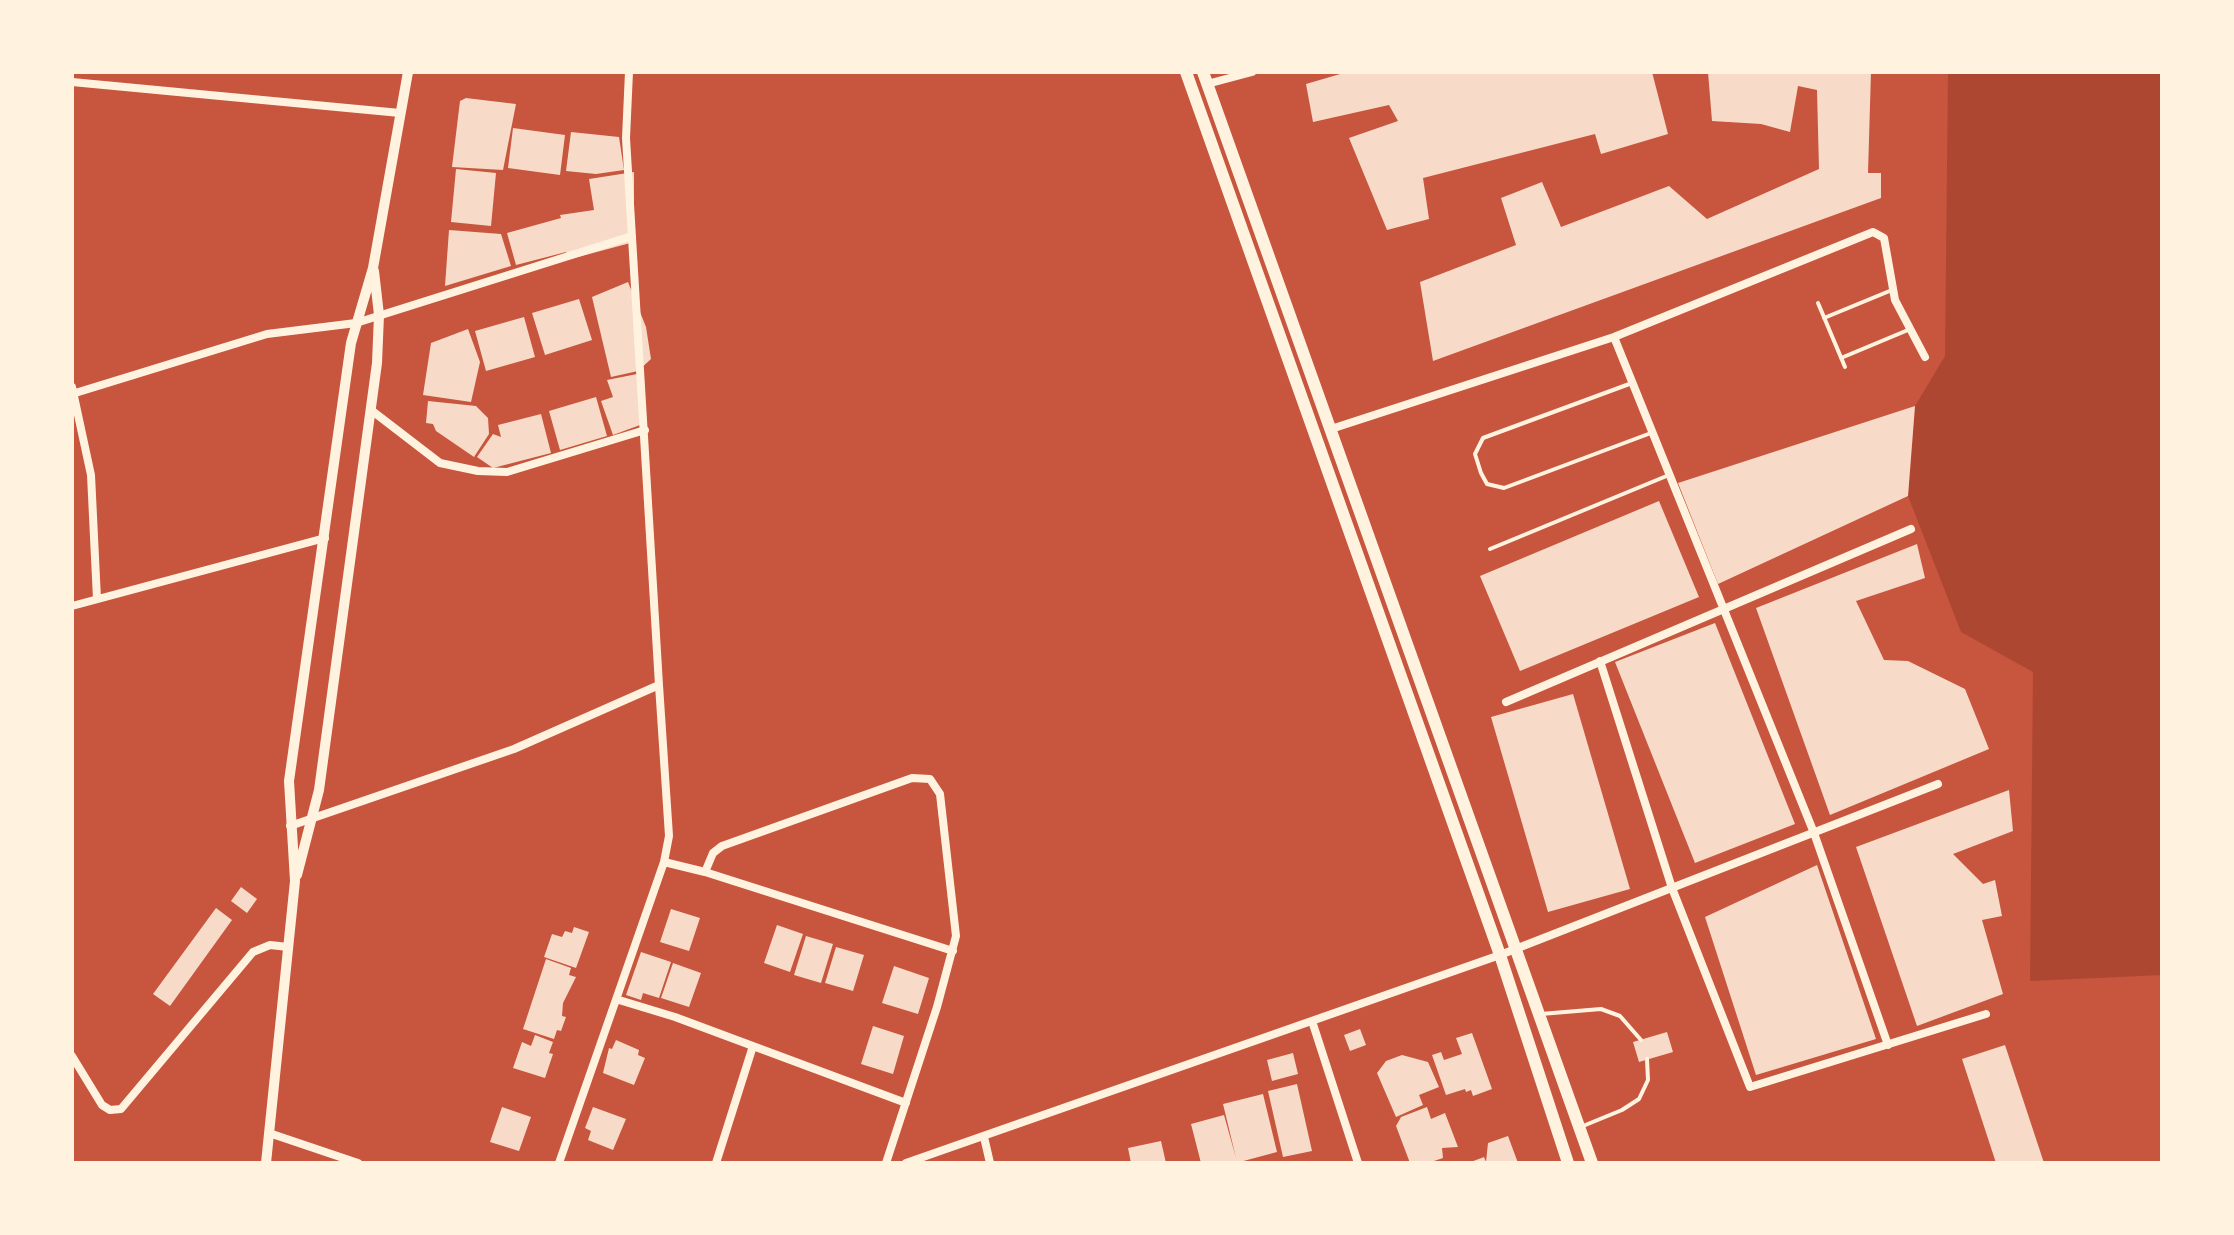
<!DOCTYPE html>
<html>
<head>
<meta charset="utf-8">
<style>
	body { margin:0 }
	#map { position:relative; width:2234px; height:1235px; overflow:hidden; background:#c8553d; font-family:"Golos Text",sans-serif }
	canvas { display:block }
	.frame { position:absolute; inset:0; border:74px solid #fff3e0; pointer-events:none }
</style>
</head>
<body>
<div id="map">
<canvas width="2234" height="1235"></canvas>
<div class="frame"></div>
</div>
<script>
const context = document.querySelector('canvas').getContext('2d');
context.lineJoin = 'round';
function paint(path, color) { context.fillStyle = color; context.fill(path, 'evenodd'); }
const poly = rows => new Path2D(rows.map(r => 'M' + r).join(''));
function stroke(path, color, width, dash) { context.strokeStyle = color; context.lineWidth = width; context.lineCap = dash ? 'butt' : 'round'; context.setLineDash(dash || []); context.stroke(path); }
paint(poly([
	[1948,72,2162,72,2162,975,2030,981,2033,672,1961,632,1908,496,1915,406,1945,356]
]), '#ae4732');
paint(poly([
	[1347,72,1652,72,1668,134,1601,154,1595,134,1423,178,1429,219,1387,230,1349,138,1398,121,1389,105,1313,122,1306,84],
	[1708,72,1871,72,1868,173,1881,173,1881,198,1433,361,1420,282,1516,245,1501,198,1542,182,1561,227,1669,186,1707,219,1819,169,1817,90,1798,86,1790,132,1761,124,1712,121],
	[466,98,516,104,503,170,452,167,460,101],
	[513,128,565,135,560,175,508,168],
	[571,132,619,137,624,170,596,174,566,171],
	[456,169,496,173,491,226,451,222],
	[634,172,634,242,567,260,566,252,516,265,507,233,561,218,560,215,594,210,589,179],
	[449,230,501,234,511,266,445,286],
	[628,282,646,327,651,359,638,371,611,377,592,297],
	[579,299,592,340,545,355,532,313],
	[524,317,535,357,486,371,475,331],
	[468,329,480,362,471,402,423,395,431,343],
	[637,374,640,425,613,435,601,401,613,397,607,380],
	[596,397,607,436,560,450,549,411],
	[428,401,476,406,488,418,489,434,474,457,436,431,433,424,426,423],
	[1915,406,1908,496,1718,584,1678,483],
	[541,414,551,453,493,468,477,457,493,434,501,437,498,425],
	[1659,501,1699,597,1520,671,1480,576],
	[1917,544,1925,578,1856,601,1884,660,1908,661,1965,689,1989,749,1830,815,1756,608],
	[1715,623,1795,824,1695,863,1615,662],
	[1573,694,1630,889,1548,912,1491,717],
	[2009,790,2013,831,1953,854,1983,884,1995,880,2002,916,1982,920,2003,994,1917,1026,1856,847],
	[1817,865,1876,1039,1756,1075,1705,917],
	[241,887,257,899,247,913,231,901],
	[216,908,232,920,170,1006,153,994],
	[671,909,700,918,689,951,660,942],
	[777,925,803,934,790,972,764,963],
	[574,927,589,932,576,968,544,957,552,934,562,937,565,931,572,933],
	[806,936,833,944,821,983,794,975],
	[836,947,864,955,853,991,825,983],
	[641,952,671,962,659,998,643,993,641,1000,626,995],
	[546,959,571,968,569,975,576,977,563,1003,562,1016,566,1017,561,1031,557,1030,554,1039,523,1029],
	[673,963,701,973,689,1007,661,998],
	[894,966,929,978,918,1014,882,1003],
	[873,1026,904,1036,893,1074,861,1064],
	[1360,1029,1366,1045,1350,1051,1344,1035],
	[1667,1032,1673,1052,1639,1062,1633,1042],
	[1472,1033,1492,1089,1473,1096,1471,1090,1466,1092,1465,1089,1446,1095,1432,1055,1441,1052,1444,1060,1462,1054,1456,1038],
	[535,1035,553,1042,549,1053,553,1054,545,1078,513,1068,522,1042,531,1046],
	[616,1040,639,1050,638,1055,645,1058,634,1085,603,1073,609,1048,612,1049],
	[2005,1045,2044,1163,1996,1163,1962,1059],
	[1293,1053,1298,1074,1272,1081,1267,1060],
	[1402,1055,1428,1062,1439,1087,1419,1095,1423,1105,1396,1117,1377,1073,1386,1061],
	[1297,1084,1312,1151,1283,1157,1268,1091],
	[1263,1094,1277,1152,1236,1163,1201,1163,1191,1124,1224,1115,1236,1158,1223,1104],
	[502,1107,531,1117,519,1151,490,1142],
	[593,1107,626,1119,613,1150,588,1140,591,1131,585,1128],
	[1427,1107,1431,1119,1445,1113,1458,1147,1442,1148,1443,1158,1428,1163,1410,1163,1396,1126,1401,1117],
	[1508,1136,1518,1163,1468,1163,1484,1157,1486,1162,1488,1143],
	[1161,1141,1166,1163,1131,1163,1128,1148]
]), '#f7dbc8');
stroke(poly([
	[1818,303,1845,367],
	[1824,318,1892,290],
	[1841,358,1908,330],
	[1632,383,1483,438,1475,454,1481,473,1487,484,1504,488,1651,433],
	[1490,549,1669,475],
	[1541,1014,1601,1009,1620,1016,1641,1040],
	[1583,1126,1622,1110,1639,1099,1648,1080,1647,1059]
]), '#fff3e0', 4);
stroke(poly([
	[72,82,400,113],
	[1207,84,1252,72],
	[1614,337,1814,833,1888,1045],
	[72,387,91,475,97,599],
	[72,394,267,334,356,323,632,236],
	[371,410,440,463,478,471,507,472,645,430],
	[1331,429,1614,337,1873,232,1884,238,1895,300,1925,357],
	[72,606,325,538],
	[1600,661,1672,888,1750,1087,1986,1014],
	[1506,702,1911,529],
	[290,826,514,749,659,685,626,138,629,72],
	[664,862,705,872,713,853,722,846,912,778,930,779,940,794,956,936,937,1007,886,1163],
	[705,872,953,951],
	[619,1000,675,1017,906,1103],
	[1312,1021,1358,1163],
	[72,1056,102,1105,110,1110,121,1109,253,952,270,945,288,947],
	[269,1133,358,1163],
	[984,1137,990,1163],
	[559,1163,664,862,669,836,659,685],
	[716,1163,753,1046],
	[906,1163,1500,955,1938,784]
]), '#fff3e0', 8);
stroke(poly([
	[297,875,319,790,377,363,379,315,374,271],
	[266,1163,295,881,289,781,351,343,373,268,408,72]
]), '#fff3e0', 10);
stroke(poly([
	[1186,72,1500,955,1568,1163],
	[1203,72,1592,1163]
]), '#fff3e0', 12);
</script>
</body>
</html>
